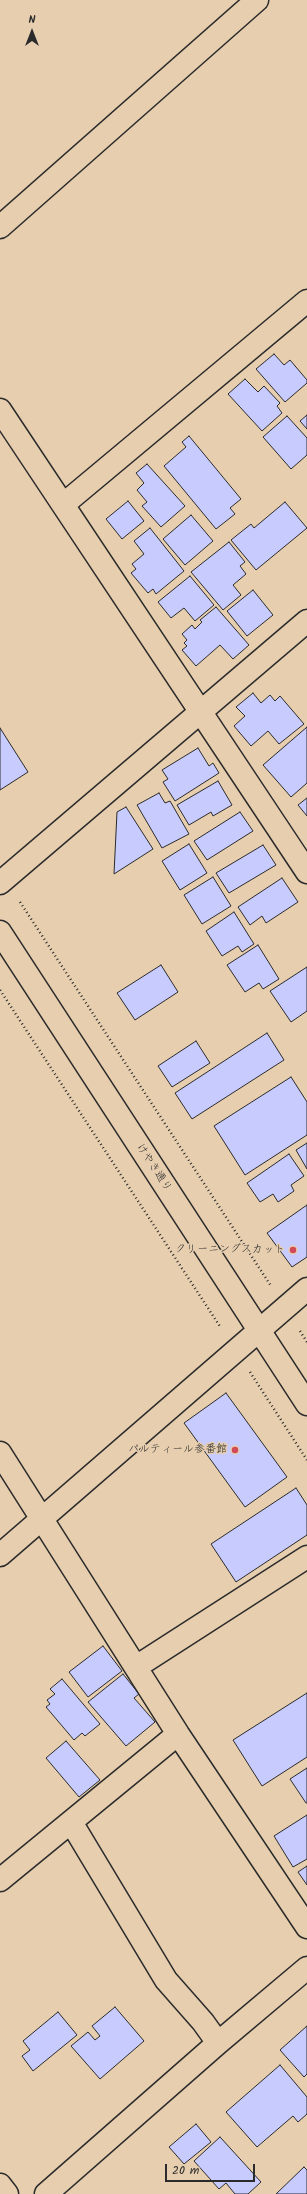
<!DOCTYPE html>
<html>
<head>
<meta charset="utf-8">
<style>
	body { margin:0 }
	#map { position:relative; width:307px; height:2194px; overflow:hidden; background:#e7ceaf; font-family:Kalam,sans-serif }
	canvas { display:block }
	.north { position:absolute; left:12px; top:12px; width:40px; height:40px; -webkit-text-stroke:3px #e7ceaf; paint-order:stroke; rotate:0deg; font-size:11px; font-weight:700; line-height:16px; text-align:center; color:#2b2b2b }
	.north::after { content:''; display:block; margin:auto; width:14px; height:18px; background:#2b2b2b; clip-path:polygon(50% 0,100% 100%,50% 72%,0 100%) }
	.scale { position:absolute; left:165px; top:2164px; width:90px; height:18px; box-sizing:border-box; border:2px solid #2b2b2b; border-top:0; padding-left:5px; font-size:12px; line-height:14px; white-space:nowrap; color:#2b2b2b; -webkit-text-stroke:3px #e7ceaf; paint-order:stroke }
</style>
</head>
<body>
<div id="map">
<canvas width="307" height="2194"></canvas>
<div class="north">N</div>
<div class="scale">20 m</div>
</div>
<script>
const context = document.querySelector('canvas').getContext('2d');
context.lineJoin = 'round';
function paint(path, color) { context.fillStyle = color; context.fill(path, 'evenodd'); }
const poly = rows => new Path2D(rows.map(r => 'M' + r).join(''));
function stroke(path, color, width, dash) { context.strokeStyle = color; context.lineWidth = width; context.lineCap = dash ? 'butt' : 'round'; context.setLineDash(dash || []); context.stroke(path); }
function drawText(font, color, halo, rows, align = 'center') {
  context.font = font + ' Kalam,"Klee One",sans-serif'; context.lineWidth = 3; context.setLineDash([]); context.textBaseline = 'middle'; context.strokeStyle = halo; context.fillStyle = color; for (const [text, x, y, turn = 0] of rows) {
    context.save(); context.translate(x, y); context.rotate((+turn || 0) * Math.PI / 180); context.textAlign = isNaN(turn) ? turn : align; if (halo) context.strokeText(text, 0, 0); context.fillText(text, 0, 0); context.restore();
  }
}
const building = poly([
	[274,354,284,365,290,360,307,380,307,383,285,402,256,369,274,354],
	[245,379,258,392,264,386,280,403,277,406,282,413,262,431,228,394,245,379],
	[307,415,307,429,300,421,307,415],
	[287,416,307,438,307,455,291,469,263,437,287,416],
	[189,436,241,499,230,508,235,514,216,529,164,466,186,447,182,442,189,436],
	[147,464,185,506,161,527,142,506,147,502,137,490,144,483,136,473,147,464],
	[128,501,144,521,122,539,106,519,128,501],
	[285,502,307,528,256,570,231,540,251,524,254,528,285,502],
	[191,515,213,541,185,565,163,539,191,515],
	[150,528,184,571,156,594,153,589,148,593,131,573,136,569,132,564,144,554,134,541,150,528],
	[229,542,245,562,240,566,246,574,233,585,241,595,223,610,191,572,229,542],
	[190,576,214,605,195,621,184,608,171,618,158,602,190,576],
	[253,590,273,615,247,636,227,611,253,590],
	[216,607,249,645,233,659,220,645,196,666,182,650,187,646,184,643,187,640,182,634,192,625,195,629,202,622,200,620,216,607],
	[253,693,261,703,270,695,275,701,280,696,304,724,279,744,268,731,251,746,234,726,245,716,236,707,253,693],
	[307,727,307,783,291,797,263,765,307,727],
	[0,728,28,772,0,790,0,728],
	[198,748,209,766,213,763,219,773,175,801,163,782,168,779,162,770,198,748],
	[218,781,232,805,213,816,211,812,189,825,177,805,218,781],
	[159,793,165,803,170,801,189,834,162,848,137,805,159,793],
	[307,798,307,816,298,805,307,798],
	[126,807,153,849,114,874,117,812,126,807],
	[240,812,253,831,207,860,194,841,240,812],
	[189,844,207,873,180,890,162,861,189,844],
	[263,845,276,865,229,893,216,873,263,845],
	[213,877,231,906,202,924,184,895,213,877],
	[282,878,298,902,266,923,262,916,250,925,238,907,282,878],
	[234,912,254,944,242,952,238,946,222,956,206,931,234,912],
	[258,945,279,979,263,989,259,983,245,992,227,965,258,945],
	[161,965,178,992,135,1020,117,993,161,965],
	[307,967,307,1011,291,1022,270,991,307,967],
	[267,1033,284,1060,192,1119,175,1093,267,1033],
	[196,1041,210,1063,172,1087,158,1066,196,1041],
	[291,1077,307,1102,307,1135,245,1175,214,1126,291,1077],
	[307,1143,307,1169,296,1150,307,1143],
	[289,1154,304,1176,291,1185,294,1191,278,1202,273,1194,260,1202,247,1183,289,1154],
	[307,1205,307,1257,292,1267,267,1233,307,1205],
	[226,1393,287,1477,245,1507,184,1423,226,1393],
	[296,1488,307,1505,307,1535,236,1582,211,1544,296,1488],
	[103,1646,122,1671,88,1697,69,1672,103,1646],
	[123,1674,139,1694,134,1698,155,1722,126,1746,88,1702,123,1674],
	[62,1679,100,1724,85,1736,82,1733,74,1740,46,1707,50,1704,47,1700,55,1694,50,1689,62,1679],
	[307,1693,307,1757,262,1786,233,1740,307,1693],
	[66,1741,100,1780,79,1797,46,1758,66,1741],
	[307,1768,307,1803,306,1803,290,1779,307,1768],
	[307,1815,307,1859,293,1867,274,1836,307,1815],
	[307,1866,307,1885,298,1872,307,1866],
	[115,2007,144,2041,100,2079,71,2046,88,2032,95,2040,100,2036,92,2026,115,2007],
	[58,2012,77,2035,33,2071,22,2056,30,2050,23,2041,58,2012],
	[307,2026,307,2074,304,2077,280,2050,307,2026],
	[280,2065,307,2097,307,2114,298,2122,293,2116,257,2147,226,2112,280,2065],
	[196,2124,211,2142,184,2164,169,2147,196,2124],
	[220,2137,261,2182,248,2194,235,2194,226,2183,219,2189,194,2161,220,2137],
	[304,2167,307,2170,307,2194,276,2194,304,2167]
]);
paint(building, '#c7cbfe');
stroke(building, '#2b2b2b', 1);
const minor = poly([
	[0,227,257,0],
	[0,410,307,872],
	[64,504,307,301],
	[0,883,307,621],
	[0,932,307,1404],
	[0,1453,178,1734,307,1927],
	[0,1555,307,1289],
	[136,1667,307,1557],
	[71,1822,166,1980,203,2022,218,2043],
	[0,1880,178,1734],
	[0,2185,7,2194],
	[46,2194,218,2043,307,1968]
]);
stroke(minor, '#2b2b2b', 25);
stroke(poly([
	[20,902,271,1286],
	[0,990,221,1328],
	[300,1331,307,1342],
	[250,1372,307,1460]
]), '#2b2b2b', 2.5, [1, 3]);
stroke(minor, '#e7ceaf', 22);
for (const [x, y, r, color] of [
	[293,1250,4,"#d1495b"],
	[235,1450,4,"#d1495b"]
]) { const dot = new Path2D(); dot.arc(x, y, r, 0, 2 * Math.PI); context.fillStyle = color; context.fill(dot); stroke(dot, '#e7ceaf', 1.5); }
drawText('11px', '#2b2b2b', '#e7ceaf', [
	["けやき通り",153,1168,57]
]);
drawText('11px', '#2b2b2b', '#e7ceaf', [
	["クリーニングスカット",285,1250],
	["パルティール参番館",227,1450]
], 'right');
</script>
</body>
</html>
